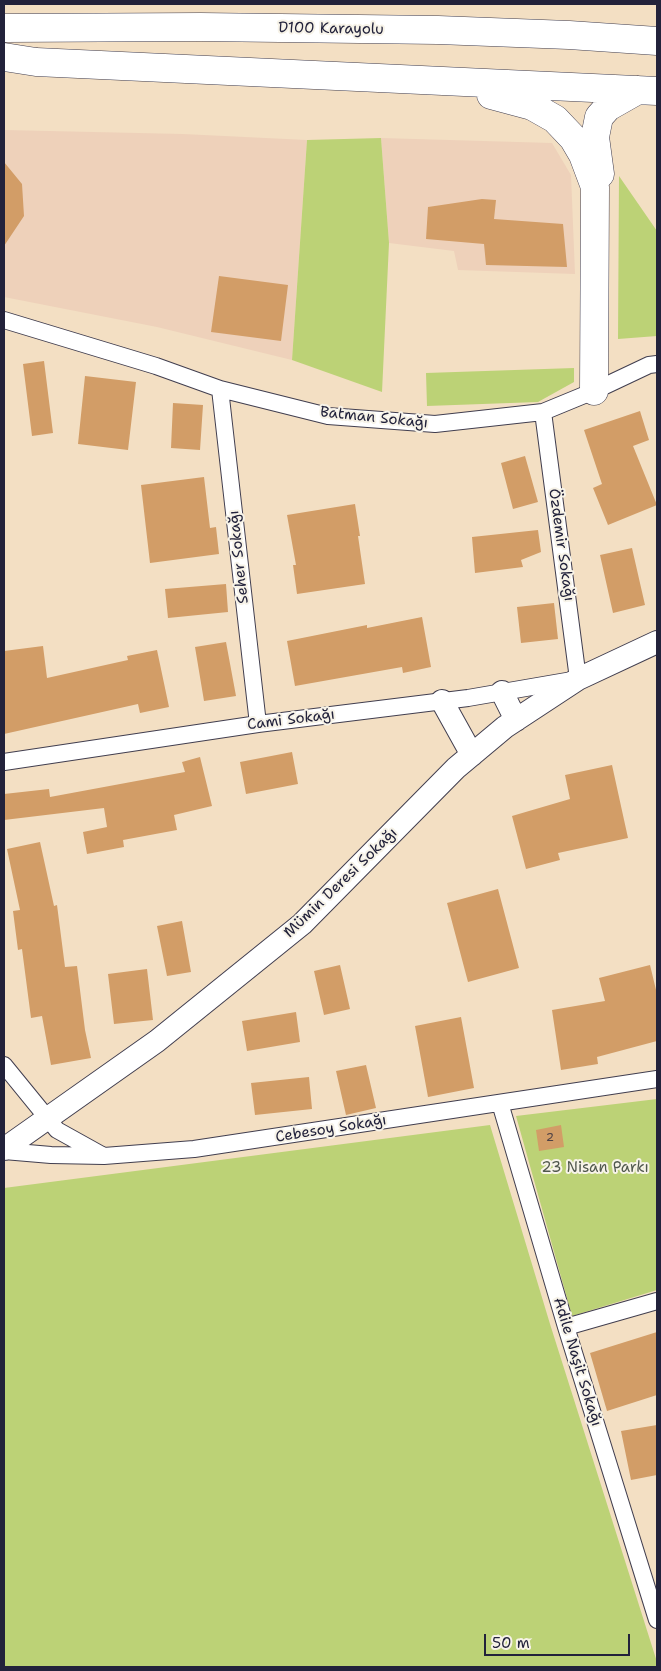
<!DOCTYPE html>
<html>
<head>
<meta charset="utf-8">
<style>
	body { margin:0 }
	#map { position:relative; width:661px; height:1671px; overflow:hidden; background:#f3dfc3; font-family:"Shantell Sans",sans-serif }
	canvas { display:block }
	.frame { position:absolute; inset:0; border:5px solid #22223b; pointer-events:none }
	.scale { position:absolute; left:484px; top:1634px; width:146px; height:22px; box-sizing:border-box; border:2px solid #22223b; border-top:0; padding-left:6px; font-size:15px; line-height:18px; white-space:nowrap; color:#22223b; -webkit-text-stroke:4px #f7f3e8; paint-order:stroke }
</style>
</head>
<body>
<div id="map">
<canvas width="661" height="1671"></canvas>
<div class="frame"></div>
<div class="scale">50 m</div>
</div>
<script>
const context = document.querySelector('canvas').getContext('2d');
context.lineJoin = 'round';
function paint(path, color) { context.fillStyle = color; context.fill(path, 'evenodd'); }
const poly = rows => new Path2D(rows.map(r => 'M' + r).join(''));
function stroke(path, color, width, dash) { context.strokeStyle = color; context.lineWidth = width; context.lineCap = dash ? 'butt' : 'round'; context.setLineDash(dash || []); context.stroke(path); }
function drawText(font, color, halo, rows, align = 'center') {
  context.font = font + ' "Shantell Sans",sans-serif'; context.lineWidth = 4; context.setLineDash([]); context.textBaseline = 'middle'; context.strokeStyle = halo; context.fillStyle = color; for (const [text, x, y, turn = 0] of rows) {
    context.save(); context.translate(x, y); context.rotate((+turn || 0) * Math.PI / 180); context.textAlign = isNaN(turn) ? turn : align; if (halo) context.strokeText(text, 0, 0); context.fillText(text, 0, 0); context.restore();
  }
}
paint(poly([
	[4,130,183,134,307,140,292,360,157,327,4,297],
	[381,138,552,143,571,175,575,274,458,270,454,251,389,243]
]), '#eed1ba');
paint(poly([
	[381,138,389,243,382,392,292,360,307,140],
	[619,176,657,231,657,336,618,339],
	[574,368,574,382,538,402,427,406,426,373],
	[657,1099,657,1290,572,1316,516,1116],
	[490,1125,550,1324,657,1662,657,1667,4,1667,4,1188]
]), '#bcd276');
paint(poly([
	[4,162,22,184,24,216,4,246],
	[482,199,496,200,494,219,563,224,567,267,486,265,484,244,426,239,428,207],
	[219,276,288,285,281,341,211,332],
	[44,361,53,433,32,436,23,364],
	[85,376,136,382,128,450,78,444],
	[173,403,203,405,200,450,171,448],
	[640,411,649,440,633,446,657,505,608,525,593,488,602,484,584,430],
	[525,456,538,502,513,509,501,463],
	[204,477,210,528,216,527,219,554,150,563,141,485],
	[355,504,360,536,358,536,365,584,297,594,293,565,296,565,287,515],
	[538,530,541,552,521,560,523,567,475,573,472,537],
	[632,548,645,605,613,613,600,555],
	[226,584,228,612,168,618,165,589],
	[554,603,558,639,521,643,517,607],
	[422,617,431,667,403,673,402,667,295,686,287,641,367,625,367,628],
	[226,642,236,696,204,701,195,647],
	[43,646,47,678,128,660,127,656,157,650,169,707,140,713,138,704,4,734,4,651],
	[292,752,298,784,246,794,240,762],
	[200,757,212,806,174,815,177,830,123,840,124,847,87,854,83,832,107,827,104,808,4,820,4,794,49,789,50,797,185,772,182,762],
	[612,765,628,838,558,853,560,860,526,869,512,816,570,799,565,775],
	[40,842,54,906,57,905,65,967,77,966,85,1030,91,1058,51,1065,42,1016,31,1018,22,949,18,950,13,911,20,910,7,849],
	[498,889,519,968,468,982,447,903],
	[182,921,191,972,167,976,157,926],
	[340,965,350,1009,324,1015,314,971],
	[650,965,657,994,657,1041,597,1057,598,1064,561,1070,552,1010,605,1001,599,978],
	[147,969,153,1020,114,1024,108,974],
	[296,1012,300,1042,247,1051,242,1021],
	[461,1017,474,1088,428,1097,415,1026],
	[366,1065,376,1108,346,1115,336,1071],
	[309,1077,312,1109,255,1115,251,1083],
	[561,1125,564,1147,539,1151,536,1130],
	[657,1332,657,1395,607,1411,590,1353],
	[657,1425,657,1475,631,1480,621,1431]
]), '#d29d67');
const street = poly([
	[4,320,156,366,220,389,328,416,435,424,543,412,594,391,649,365,657,364],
	[220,389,258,724],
	[4,762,258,724,468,698,578,679,543,412],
	[4,1065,57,1130,102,1155],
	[500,1103,566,1327,657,1620],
	[4,1151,51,1155,104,1156,194,1149,657,1079],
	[566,1327,657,1301]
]);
const secondary = poly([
	[502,692,516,720],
	[442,701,472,755],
	[4,1149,157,1041,302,924,456,768,505,727,578,679,657,642]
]);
const highway = poly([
	[4,28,201,27,438,30,569,35,657,41],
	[4,57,36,62,657,91],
	[491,95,532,106,555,119,573,138,583,155,595,187,594,391],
	[600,174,595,137,599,117,608,107,638,90]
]);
stroke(street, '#413e4f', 18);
stroke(secondary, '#413e4f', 24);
stroke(highway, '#413e4f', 29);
stroke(street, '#fff', 16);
stroke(secondary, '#fff', 22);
stroke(highway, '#fff', 28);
drawText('12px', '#4e4146', null, [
	["2",550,1138]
]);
drawText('15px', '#22223b', '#f7f3e8', [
	["D100 Karayolu",331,29,1],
	["Batman Sokağı",374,418,6],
	["Özdemir Sokağı",561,545,82],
	["Seher Sokağı",239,557,-96],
	["Cami Sokağı",291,720,-7],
	["Mümin Deresi Sokağı",341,883,-44],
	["Cebesoy Sokağı",331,1129,-9],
	["Adile Naşit Sokağı",577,1362,73]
]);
drawText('15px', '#50574d', '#f7f3e8', [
	["23 Nisan Parkı",595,1168]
]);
</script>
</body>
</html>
